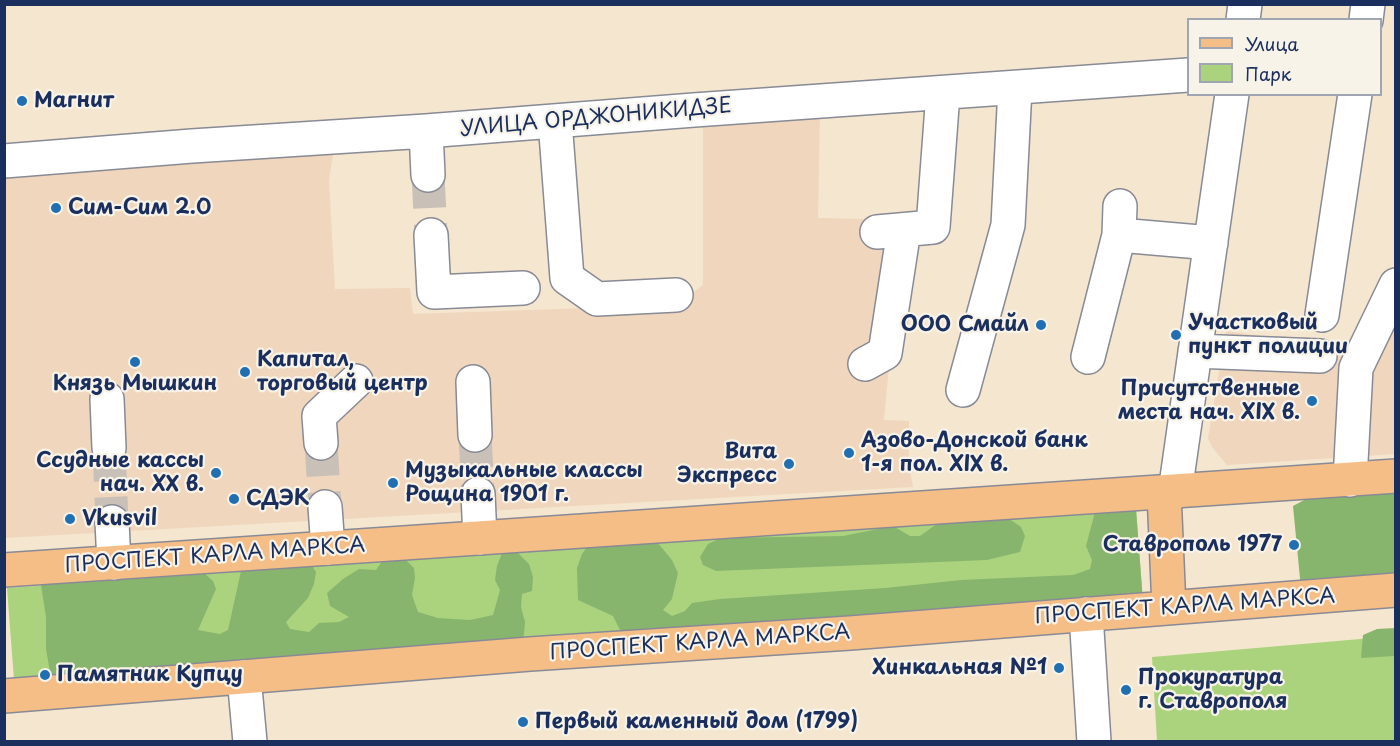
<!DOCTYPE html>
<html>
<head>
<meta charset="utf-8">
<style>
	body { margin:0 }
	#map { position:relative; width:1400px; height:746px; overflow:hidden; background:#f5e6cf; font-family:"Playpen Sans",sans-serif }
	canvas { display:block }
	.frame { position:absolute; inset:0; border:6px solid #1b2f5e; pointer-events:none }
	.legend { position:absolute; left:1187px; top:18px; width:195px; height:78px; box-sizing:border-box; background:#f7f3e8; border:2px solid #9fa5b1; margin:0; padding:8px 10px; list-style:none; font-size:18px; color:#1b2f5e }
	.legend li { display:flex; align-items:center; gap:12px; height:30px }
	.legend b { width:30px; border:2px solid #9fa5b1 }
</style>
</head>
<body>
<div id="map">
<canvas width="1400" height="746"></canvas>
<div class="frame"></div>
<ul class="legend">
<li><b style="height:8px;background:#f6be87"></b>Улица</li>
<li><b style="height:16px;background:#abd37e"></b>Парк</li>
</ul>
</div>
<script>
const context = document.querySelector('canvas').getContext('2d');
context.lineJoin = 'round';
function paint(path, color) { context.fillStyle = color; context.fill(path, 'evenodd'); }
const poly = rows => new Path2D(rows.map(r => 'M' + r).join(''));
function stroke(path, color, width, dash) { context.strokeStyle = color; context.lineWidth = width; context.lineCap = dash ? 'butt' : 'round'; context.setLineDash(dash || []); context.stroke(path); }
function drawText(font, color, halo, rows, align = 'center') {
  context.font = font + ' "Playpen Sans",sans-serif'; context.lineWidth = 4.5; context.setLineDash([]); context.textBaseline = 'middle'; context.strokeStyle = halo; context.fillStyle = color; for (const [text, x, y, turn = 0] of rows) {
    context.save(); context.translate(x, y); context.rotate((+turn || 0) * Math.PI / 180); context.textAlign = isNaN(turn) ? turn : align; if (halo) context.strokeText(text, 0, 0); context.fillText(text, 0, 0); context.restore();
  }
}
paint(poly([
	[820,111,818,218,911,220,909,262,896,366,889,366,884,420,909,421,909,466,913,487,5,538,5,174,334,149,329,180,335,289,410,288,413,314,677,305,703,285,703,123],
	[1395,316,1395,454,1227,465,1212,447,1208,438,1226,331,1353,349]
]), '#efd6bc');
paint(poly([
	[1136,509,1143,602,14,680,7,588],
	[1395,636,1395,741,1157,741,1152,657]
]), '#abd37e');
paint(poly([
	[1395,487,1395,580,1301,589,1293,506,1310,497],
	[1136,509,1143,602,624,638,613,616,578,600,577,568,582,554,587,547,657,542,672,560,678,573,672,599,663,610,672,616,685,611,692,603,720,599,885,588,961,580,1073,575,1090,569,1092,560,1086,546,1095,512],
	[1008,518,1021,527,1025,536,1020,552,987,560,716,571,703,565,700,557,708,544,721,538,843,536,893,526,910,536,920,536,938,523],
	[517,552,529,564,533,577,532,591,522,594,521,607,525,622,524,634,520,645,51,678,46,649,46,617,41,585,205,574,213,581,216,589,198,630,220,634,228,630,241,571,250,566,302,560,312,566,316,572,314,584,308,598,286,622,290,629,309,632,319,623,339,622,349,617,330,606,327,593,343,579,359,569,376,570,385,557,396,556,406,560,414,568,415,578,412,595,418,612,438,618,470,620,493,615,500,590,495,580,497,566,502,553],
	[1395,628,1395,656,1361,658,1363,635,1377,629]
]), '#88b56d');
stroke(poly([
	[428,175,431,235],
	[475,435,478,494],
	[321,443,325,507],
	[109,448,112,522]
]), '#c9c1b8', 33, [33, 16]);
const minor = poly([
	[1243,20,1245,4],
	[1366,20,1368,4],
	[555,121,567,278,597,299,676,295],
	[426,131,428,175],
	[4,161,192,146,426,131,694,110,1188,75],
	[1120,206,1119,235,1211,243],
	[877,232,933,227,943,93],
	[431,235,434,292,523,288],
	[1322,315,1355,94],
	[1195,351,1320,356],
	[1088,357,1119,235],
	[865,364,885,353,904,230],
	[473,382,475,435],
	[963,390,1008,225,1015,88],
	[107,399,109,448],
	[321,443,319,416,356,381],
	[1350,480,1356,368,1396,285],
	[1175,492,1232,94],
	[478,494,480,538],
	[325,507,328,548],
	[112,522,114,563],
	[1086,614,1094,742],
	[244,677,250,742]
]);
const major = poly([
	[1164,493,1169,608],
	[4,570,1396,476],
	[4,696,530,654,850,633,1396,590]
]);
stroke(minor, '#888a96', 36);
stroke(major, '#888a96', 36);
stroke(minor, '#fff', 33);
stroke(major, '#f6be87', 33);
for (const [x, y, r, color] of [
	[22,101,6,"#1f6fb2"],
	[56,208,6,"#1f6fb2"],
	[1041,325,6,"#1f6fb2"],
	[1176,335,6,"#1f6fb2"],
	[135,362,6,"#1f6fb2"],
	[245,372,6,"#1f6fb2"],
	[1312,401,6,"#1f6fb2"],
	[849,453,6,"#1f6fb2"],
	[789,464,6,"#1f6fb2"],
	[216,473,6,"#1f6fb2"],
	[393,483,6,"#1f6fb2"],
	[234,499,6,"#1f6fb2"],
	[70,519,6,"#1f6fb2"],
	[1294,545,6,"#1f6fb2"],
	[1059,668,6,"#1f6fb2"],
	[45,675,6,"#1f6fb2"],
	[1126,690,6,"#1f6fb2"],
	[523,722,6,"#1f6fb2"]
]) { const dot = new Path2D(); dot.arc(x, y, r, 0, 2 * Math.PI); context.fillStyle = color; context.fill(dot); stroke(dot, '#f7f3e8', 2); }
drawText('bold 21px', '#1b2f5e', '#f7f3e8', [
	["Магнит",34,101],
	["Сим-Сим 2.0",68,208],
	["Участковый",1188,323],
	["пункт полиции",1188,347],
	["ООО Смайл",1029,325,"right"],
	["Капитал,",257,360],
	["торговый центр",257,384],
	["Князь Мышкин",135,384,"center"],
	["Присутственные",1300,389,"right"],
	["места нач. XIX в.",1300,413,"right"],
	["Азово-Донской банк",861,441],
	["1-я пол. XIX в.",861,465],
	["Вита",777,452,"right"],
	["Экспресс",777,476,"right"],
	["Ссудные кассы",204,461,"right"],
	["нач. ХХ в.",204,485,"right"],
	["Музыкальные классы",405,471],
	["Рощина 1901 г.",405,495],
	["СДЭК",246,499],
	["Vkusvil",82,519],
	["Ставрополь 1977",1282,545,"right"],
	["Хинкальная №1",1047,668,"right"],
	["Памятник Купцу",57,675],
	["Прокуратура",1138,678],
	["г. Ставрополя",1138,702],
	["Первый каменный дом (1799)",535,722]
], 'left');
drawText('21px', '#1b2f5e', '#f7f3e8', [
	["УЛИЦА ОРДЖОНИКИДЗЕ",596,118,-5],
	["ПРОСПЕКТ КАРЛА МАРКСА",215,556,-4],
	["ПРОСПЕКТ КАРЛА МАРКСА",1185,607,-4],
	["ПРОСПЕКТ КАРЛА МАРКСА",700,643,-4]
]);
</script>
</body>
</html>
